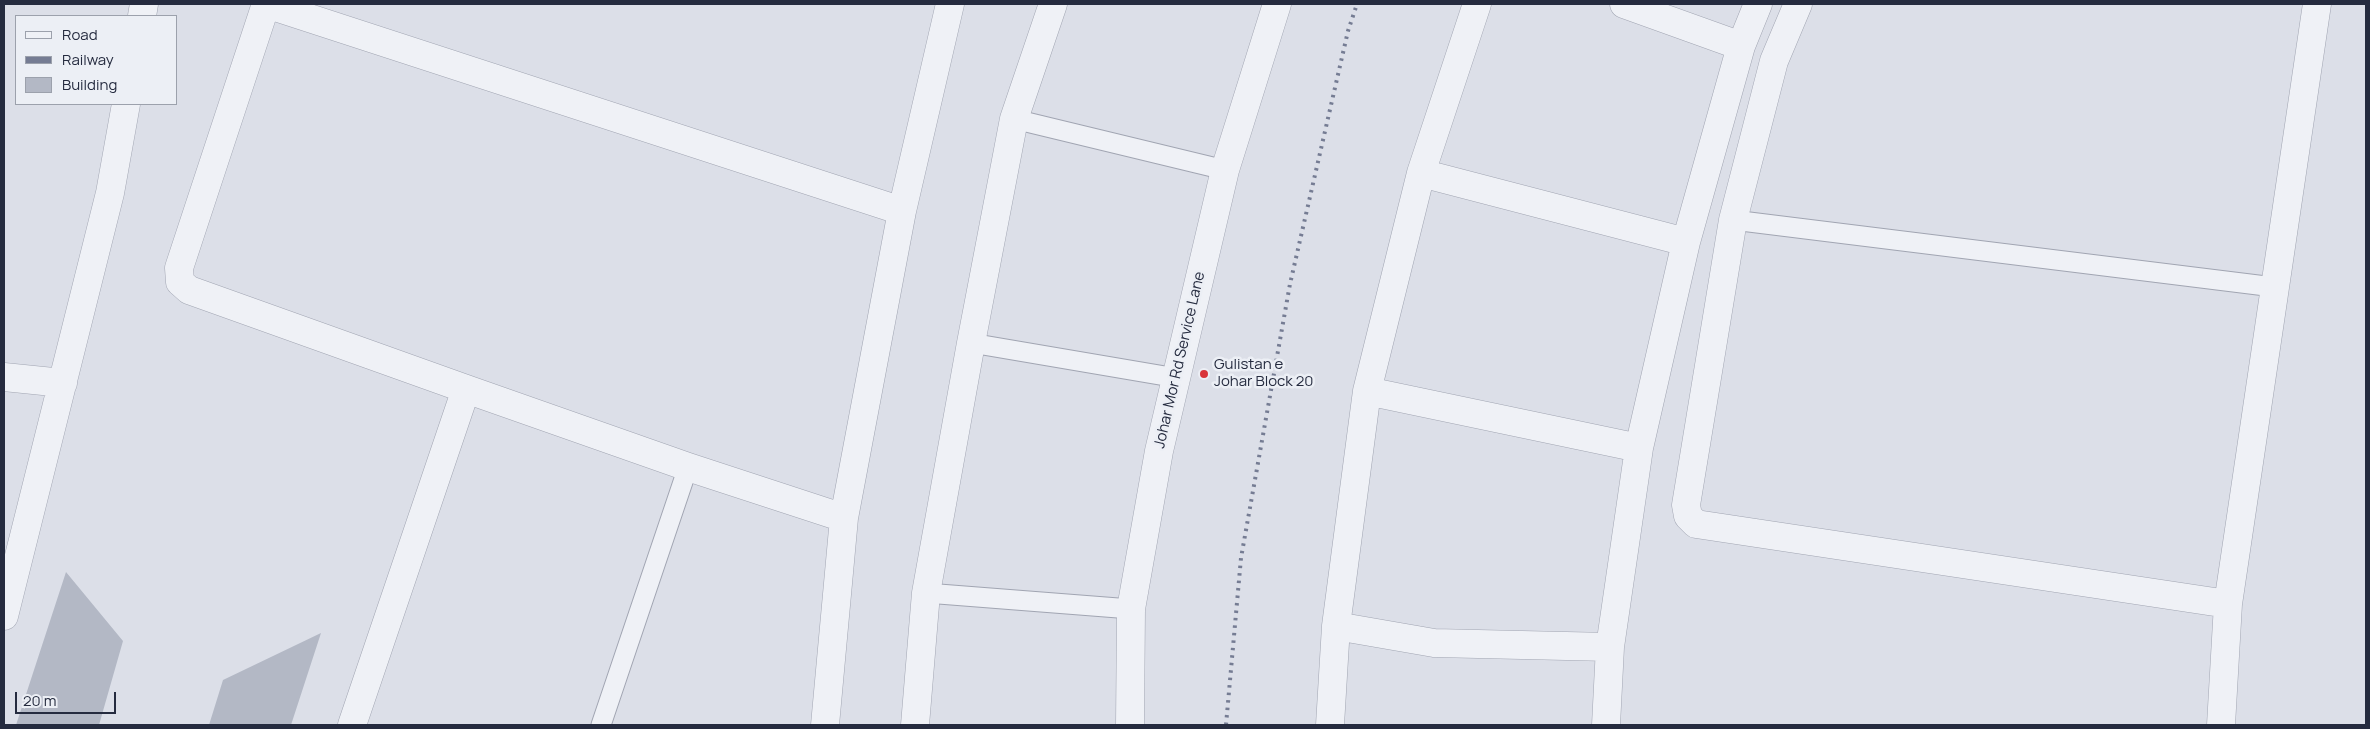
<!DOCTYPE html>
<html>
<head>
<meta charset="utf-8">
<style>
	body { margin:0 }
	#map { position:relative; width:2370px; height:729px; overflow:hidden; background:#dcdfe8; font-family:Manrope,sans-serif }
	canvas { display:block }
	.frame { position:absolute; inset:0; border:5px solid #252b3f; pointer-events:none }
	.legend { position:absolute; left:15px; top:15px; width:162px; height:90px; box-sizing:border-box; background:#eceff5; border:1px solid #9ca1ac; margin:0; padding:6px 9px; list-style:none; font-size:15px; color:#252b3f }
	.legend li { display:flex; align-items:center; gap:10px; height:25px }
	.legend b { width:25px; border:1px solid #9ca1ac }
	.scale { position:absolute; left:15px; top:692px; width:101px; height:22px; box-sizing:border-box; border:2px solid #252b3f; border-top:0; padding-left:6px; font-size:15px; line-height:18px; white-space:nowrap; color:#252b3f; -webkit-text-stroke:4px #eceff5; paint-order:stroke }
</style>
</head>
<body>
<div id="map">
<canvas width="2370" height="729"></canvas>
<div class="frame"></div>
<ul class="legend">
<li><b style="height:6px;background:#eff1f6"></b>Road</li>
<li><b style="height:6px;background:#757c93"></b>Railway</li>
<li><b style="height:14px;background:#b3b8c5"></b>Building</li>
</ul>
<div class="scale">20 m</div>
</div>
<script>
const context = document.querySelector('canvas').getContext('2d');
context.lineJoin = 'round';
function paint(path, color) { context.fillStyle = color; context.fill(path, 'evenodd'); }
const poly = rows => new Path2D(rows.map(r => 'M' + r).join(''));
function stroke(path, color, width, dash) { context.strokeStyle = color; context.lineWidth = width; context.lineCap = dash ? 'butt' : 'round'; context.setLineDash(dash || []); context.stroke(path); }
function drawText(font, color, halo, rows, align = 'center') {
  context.font = font + ' Manrope,sans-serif'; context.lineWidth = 5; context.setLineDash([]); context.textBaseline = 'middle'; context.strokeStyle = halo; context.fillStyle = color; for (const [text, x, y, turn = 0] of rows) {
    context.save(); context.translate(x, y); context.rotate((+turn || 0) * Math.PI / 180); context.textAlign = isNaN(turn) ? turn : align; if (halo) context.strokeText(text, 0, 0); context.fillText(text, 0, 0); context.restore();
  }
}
paint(poly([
	[66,572,123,641,99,725,16,725],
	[321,633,291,725,209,725,223,680]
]), '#b3b8c5');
const service = poly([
	[1014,119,1225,170],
	[1733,220,2274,287],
	[971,343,1177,378],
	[926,593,1131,609],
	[601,725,688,467]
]);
const minor = poly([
	[266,4,179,268,180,282,189,290,466,389,688,467,844,518],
	[266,4,902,211],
	[1624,4,1741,46],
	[1798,4,1774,61,1733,220,1686,505,1688,516,1696,524,2228,604],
	[142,16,144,4],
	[1421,173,1686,242],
	[4,377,63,383],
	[1367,391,1639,448],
	[4,616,110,193,126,104],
	[1336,626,1434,643,1610,647],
	[352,725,466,389],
	[825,725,844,518,902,211,950,4],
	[915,725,926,593,971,343,1014,119,1053,4],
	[1130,725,1131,609,1159,451,1225,170,1277,4],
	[1330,725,1336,626,1367,391,1421,173,1477,4],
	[1606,725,1610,647,1639,448,1686,242,1741,46,1758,4],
	[2221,725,2228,604,2317,4]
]);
stroke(service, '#a1a5b2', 21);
stroke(minor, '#a1a5b2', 29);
stroke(service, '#eff1f6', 19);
stroke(minor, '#eff1f6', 28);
stroke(poly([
	[1226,725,1241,558,1290,284,1348,31,1357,4]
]), '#757c93', 4, [2.5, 5]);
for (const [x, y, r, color] of [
	[1204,374,5,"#d9353a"]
]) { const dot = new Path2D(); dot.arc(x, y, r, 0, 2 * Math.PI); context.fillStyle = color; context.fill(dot); stroke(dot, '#eceff5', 2); }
drawText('15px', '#252b3f', '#eceff5', [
	["Johar Mor Rd Service Lane",1180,360,-77]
]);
drawText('15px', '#252b3f', '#eceff5', [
	["Gulistan e",1214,365],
	["Johar Block 20",1214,382]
], 'left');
</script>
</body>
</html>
